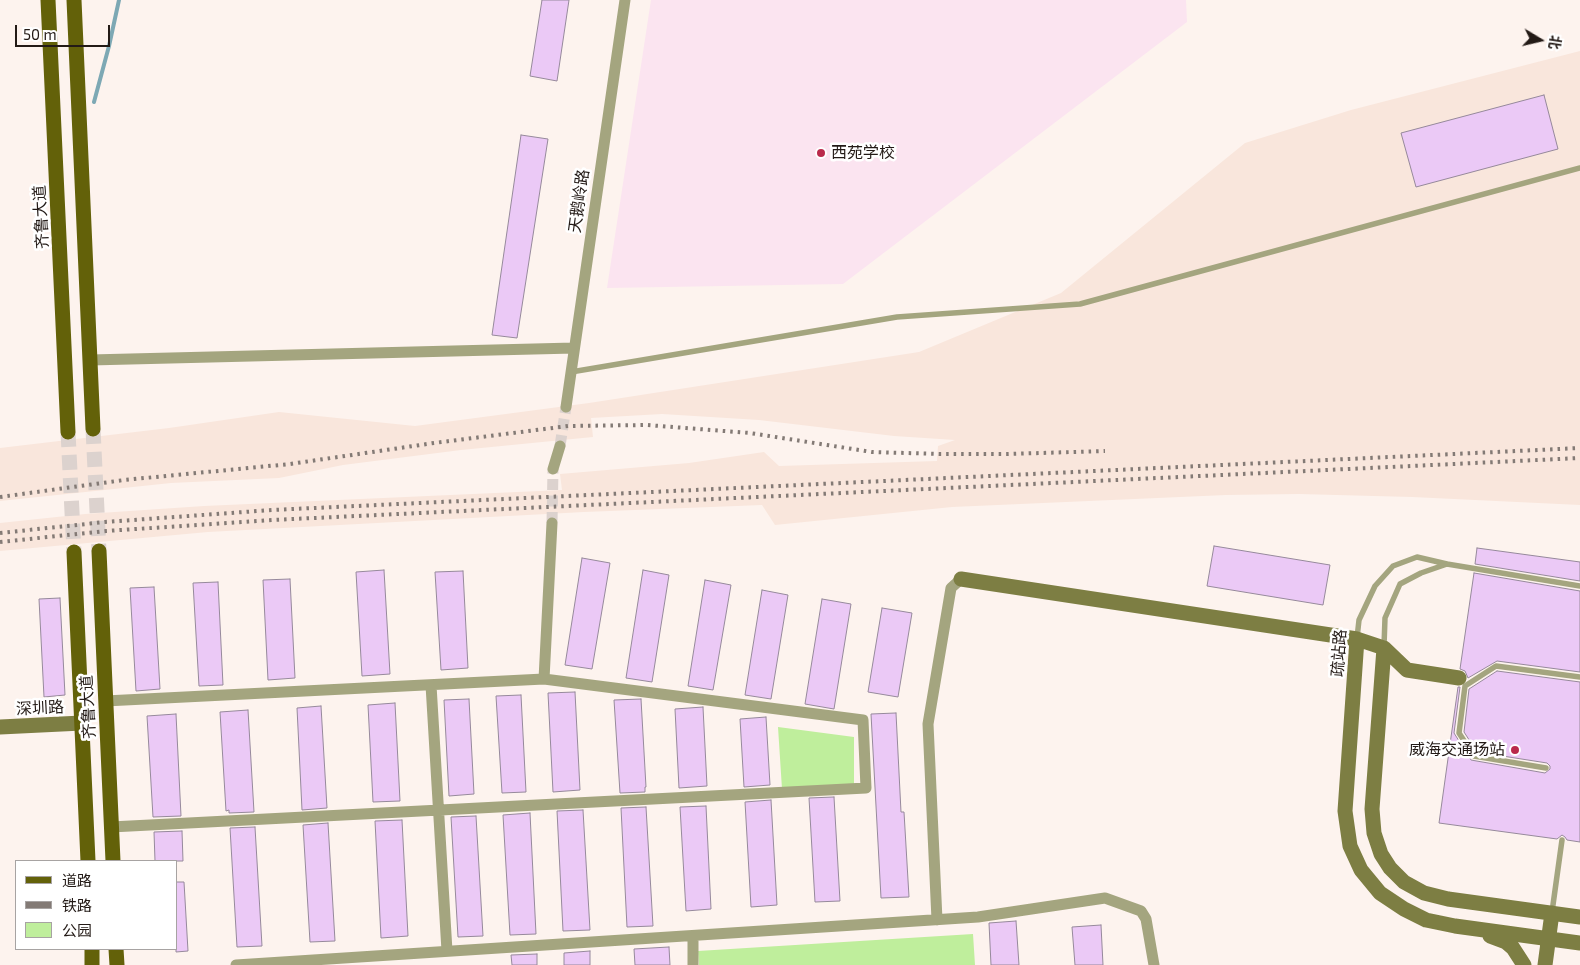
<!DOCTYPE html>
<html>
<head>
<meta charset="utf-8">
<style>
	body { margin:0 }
	#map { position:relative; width:1580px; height:965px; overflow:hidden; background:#fdf3ee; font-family:"Exo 2","Noto Sans SC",sans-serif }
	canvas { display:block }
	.legend { position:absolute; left:15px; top:860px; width:162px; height:90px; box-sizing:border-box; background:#fff; border:1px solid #a7a3a2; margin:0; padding:6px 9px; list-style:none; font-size:15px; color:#231a16 }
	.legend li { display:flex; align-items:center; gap:10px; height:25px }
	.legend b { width:25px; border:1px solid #a7a3a2 }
	.north { position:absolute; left:1515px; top:15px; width:50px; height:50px; -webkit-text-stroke:4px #fff; paint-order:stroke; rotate:99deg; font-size:14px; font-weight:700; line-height:20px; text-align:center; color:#231a16 }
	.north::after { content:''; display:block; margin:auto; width:18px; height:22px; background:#231a16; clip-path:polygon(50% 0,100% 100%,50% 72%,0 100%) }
	.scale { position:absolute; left:15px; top:25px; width:95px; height:22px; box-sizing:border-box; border:2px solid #231a16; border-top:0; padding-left:6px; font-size:15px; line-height:18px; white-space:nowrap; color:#231a16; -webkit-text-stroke:4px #fff; paint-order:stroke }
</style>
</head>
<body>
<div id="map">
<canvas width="1580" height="965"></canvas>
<ul class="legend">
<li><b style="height:6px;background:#636109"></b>道路</li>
<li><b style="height:6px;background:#837a75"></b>铁路</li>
<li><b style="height:14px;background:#bfee9c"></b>公园</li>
</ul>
<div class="north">北</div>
<div class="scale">50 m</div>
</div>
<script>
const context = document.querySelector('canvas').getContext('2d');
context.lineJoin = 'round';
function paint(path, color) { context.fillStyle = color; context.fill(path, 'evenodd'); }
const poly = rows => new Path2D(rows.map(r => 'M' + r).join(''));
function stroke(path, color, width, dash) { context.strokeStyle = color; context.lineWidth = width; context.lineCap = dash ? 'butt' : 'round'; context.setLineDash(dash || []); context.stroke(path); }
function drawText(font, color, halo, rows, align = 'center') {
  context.font = font + ' "Exo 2","Noto Sans SC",sans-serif'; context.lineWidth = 5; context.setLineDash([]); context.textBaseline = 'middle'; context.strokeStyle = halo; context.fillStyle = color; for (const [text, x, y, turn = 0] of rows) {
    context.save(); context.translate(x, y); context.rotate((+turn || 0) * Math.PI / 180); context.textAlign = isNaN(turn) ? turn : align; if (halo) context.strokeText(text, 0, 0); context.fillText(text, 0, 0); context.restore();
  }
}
paint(poly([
	[1580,51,1580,505,1412,497,1299,494,1226,495,952,507,775,525,762,505,584,512,208,532,0,551,0,523,85,514,204,506,562,490,560,474,689,463,764,452,779,466,937,461,938,446,955,440,894,436,759,420,662,414,591,418,593,437,461,450,343,465,279,478,171,483,0,501,0,448,169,428,279,412,415,426,589,403,919,352,1061,293,1245,143,1351,110]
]), '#f9e6dc');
paint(poly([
	[651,0,1186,0,1187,22,843,284,607,288]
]), '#fbe4f0');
paint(poly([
	[778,727,854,737,854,785,782,789],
	[973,934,975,965,699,965,698,951]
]), '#bfee9c');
stroke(poly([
	[94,102,109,46,119,0]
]), '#7da8b4', 4);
const building = poly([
	[542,0,569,0,557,81,530,76,542,0],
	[1544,95,1558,149,1416,187,1401,133,1544,95],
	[521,135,548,139,517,338,492,335,521,135],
	[1214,546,1330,565,1323,605,1207,586,1214,546],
	[1477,548,1580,562,1580,581,1475,564,1477,548],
	[582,558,610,563,592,669,565,665,582,558],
	[384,570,390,674,362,676,356,572,384,570],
	[643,570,669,575,652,682,626,678,643,570],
	[463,571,468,668,441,670,435,572,463,571],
	[1474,573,1580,591,1580,672,1497,661,1468,678,1465,671,1460,669,1474,573],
	[290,579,295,678,268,680,263,580,290,579],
	[705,580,731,585,713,690,688,686,705,580],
	[218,582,223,685,199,686,193,583,218,582],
	[154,587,160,689,136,691,130,588,154,587],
	[762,590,788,595,771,699,745,695,762,590],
	[60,598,65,695,44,697,39,599,60,598],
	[822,599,851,604,834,709,805,704,822,599],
	[882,608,912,613,898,697,868,692,882,608],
	[1497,671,1580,682,1580,842,1567,840,1565,837,1562,835,1557,839,1439,823,1458,687,1460,687,1454,733,1471,760,1545,773,1550,769,1550,766,1547,763,1477,752,1464,732,1469,689,1497,671],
	[575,692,580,790,553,792,548,693,575,692],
	[521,695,526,792,502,793,496,696,521,695],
	[469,699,474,794,449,796,444,700,469,699],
	[641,699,646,787,645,787,645,792,620,793,614,700,641,699],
	[395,703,400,801,373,802,368,705,395,703],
	[321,706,327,808,302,810,297,708,321,706],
	[703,707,707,786,679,788,675,709,703,707],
	[248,710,254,812,229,813,229,810,226,811,220,712,248,710],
	[896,713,901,812,904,812,909,897,881,898,871,714,896,713],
	[176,714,181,816,153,817,147,716,176,714],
	[766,717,770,785,744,787,740,719,766,717],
	[834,797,840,901,815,902,809,798,834,797],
	[771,800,777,905,751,907,745,802,771,800],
	[706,806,711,909,686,911,680,807,706,806],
	[646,807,653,926,627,927,621,808,646,807],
	[583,810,590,930,563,931,557,811,583,810],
	[530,813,536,934,510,935,503,815,530,813],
	[476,816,483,936,458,937,451,817,476,816],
	[402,820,408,936,381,938,375,821,402,820],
	[328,823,335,941,310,942,303,825,328,823],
	[255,827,262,946,237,947,230,828,255,827],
	[182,831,183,861,155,861,154,832,182,831],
	[176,882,184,882,188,951,176,952,176,882],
	[1016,921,1019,965,991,965,989,923,1016,921],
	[1101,925,1103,965,1075,965,1072,927,1101,925],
	[669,947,670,965,635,965,634,949,669,947],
	[590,951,590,965,564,965,564,953,590,951],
	[537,954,537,965,512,965,511,955,537,954]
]);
paint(building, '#ebc9f6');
stroke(building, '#96899b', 1);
stroke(poly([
	[560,446,566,407],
	[552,523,553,469]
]), '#dcd2ce', 11, [11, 5.5]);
stroke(poly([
	[93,429,99,551],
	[68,432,74,552]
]), '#dcd2ce', 15, [15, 8]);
stroke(poly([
	[571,372,897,317,1080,304,1580,168],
	[1447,564,1580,586],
	[1357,638,1359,620,1375,586,1393,566,1417,557,1447,564,1421,573,1400,584,1385,618,1384,646],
	[1546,768,1474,756,1459,733,1465,686,1496,666,1580,677],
	[1552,912,1562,840]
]), '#a4a57f', 5.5);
stroke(poly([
	[90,360,574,348],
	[566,407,625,0],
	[553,469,560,446],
	[544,679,552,523],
	[431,685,447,951],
	[105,701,544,679,863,720,866,788,111,827],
	[937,920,928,724,951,588,961,579],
	[236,965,978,917,1105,898,1141,911,1146,919,1154,965],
	[693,965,693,936]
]), '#a4a57f', 11);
stroke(poly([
	[961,579,1357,639,1384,648,1407,670,1459,678],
	[1357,639,1345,811,1350,846,1361,870,1380,893,1404,909,1426,920,1455,926,1580,943],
	[1384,648,1372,809,1374,833,1381,854,1390,868,1404,882,1424,893,1448,899,1580,917],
	[0,727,82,723],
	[1490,936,1506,942,1513,948,1524,965],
	[1545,965,1552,913]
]), '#7d7e43', 15);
stroke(poly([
	[48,0,68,432],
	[74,0,93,429],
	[99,551,113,861],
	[74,552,88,861],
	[92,949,92,965],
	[116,949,117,965]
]), '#636109', 15);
stroke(poly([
	[0,497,124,480,290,464,434,443,568,426,647,425,750,433,872,452,941,454,1008,454,1105,451],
	[0,533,105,522,272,510,1580,448],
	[0,542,106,531,272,520,1580,458]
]), '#837a75', 4, [2.5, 5]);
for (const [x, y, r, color] of [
	[821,153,5,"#ba294b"],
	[1515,750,5,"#ba294b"]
]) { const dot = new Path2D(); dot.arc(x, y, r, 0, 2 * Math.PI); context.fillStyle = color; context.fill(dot); stroke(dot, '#fff', 2); }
drawText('16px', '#231a16', '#fff', [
	["西苑学校",831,153],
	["威海交通场站",1505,750,"right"]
], 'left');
drawText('16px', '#231a16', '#fff', [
	["天鹅岭路",579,201,-82],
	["齐鲁大道",41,217,-93],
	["疏站路",1339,653,-86],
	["齐鲁大道",88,707,-93],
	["深圳路",40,708,-3]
]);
</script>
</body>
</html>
